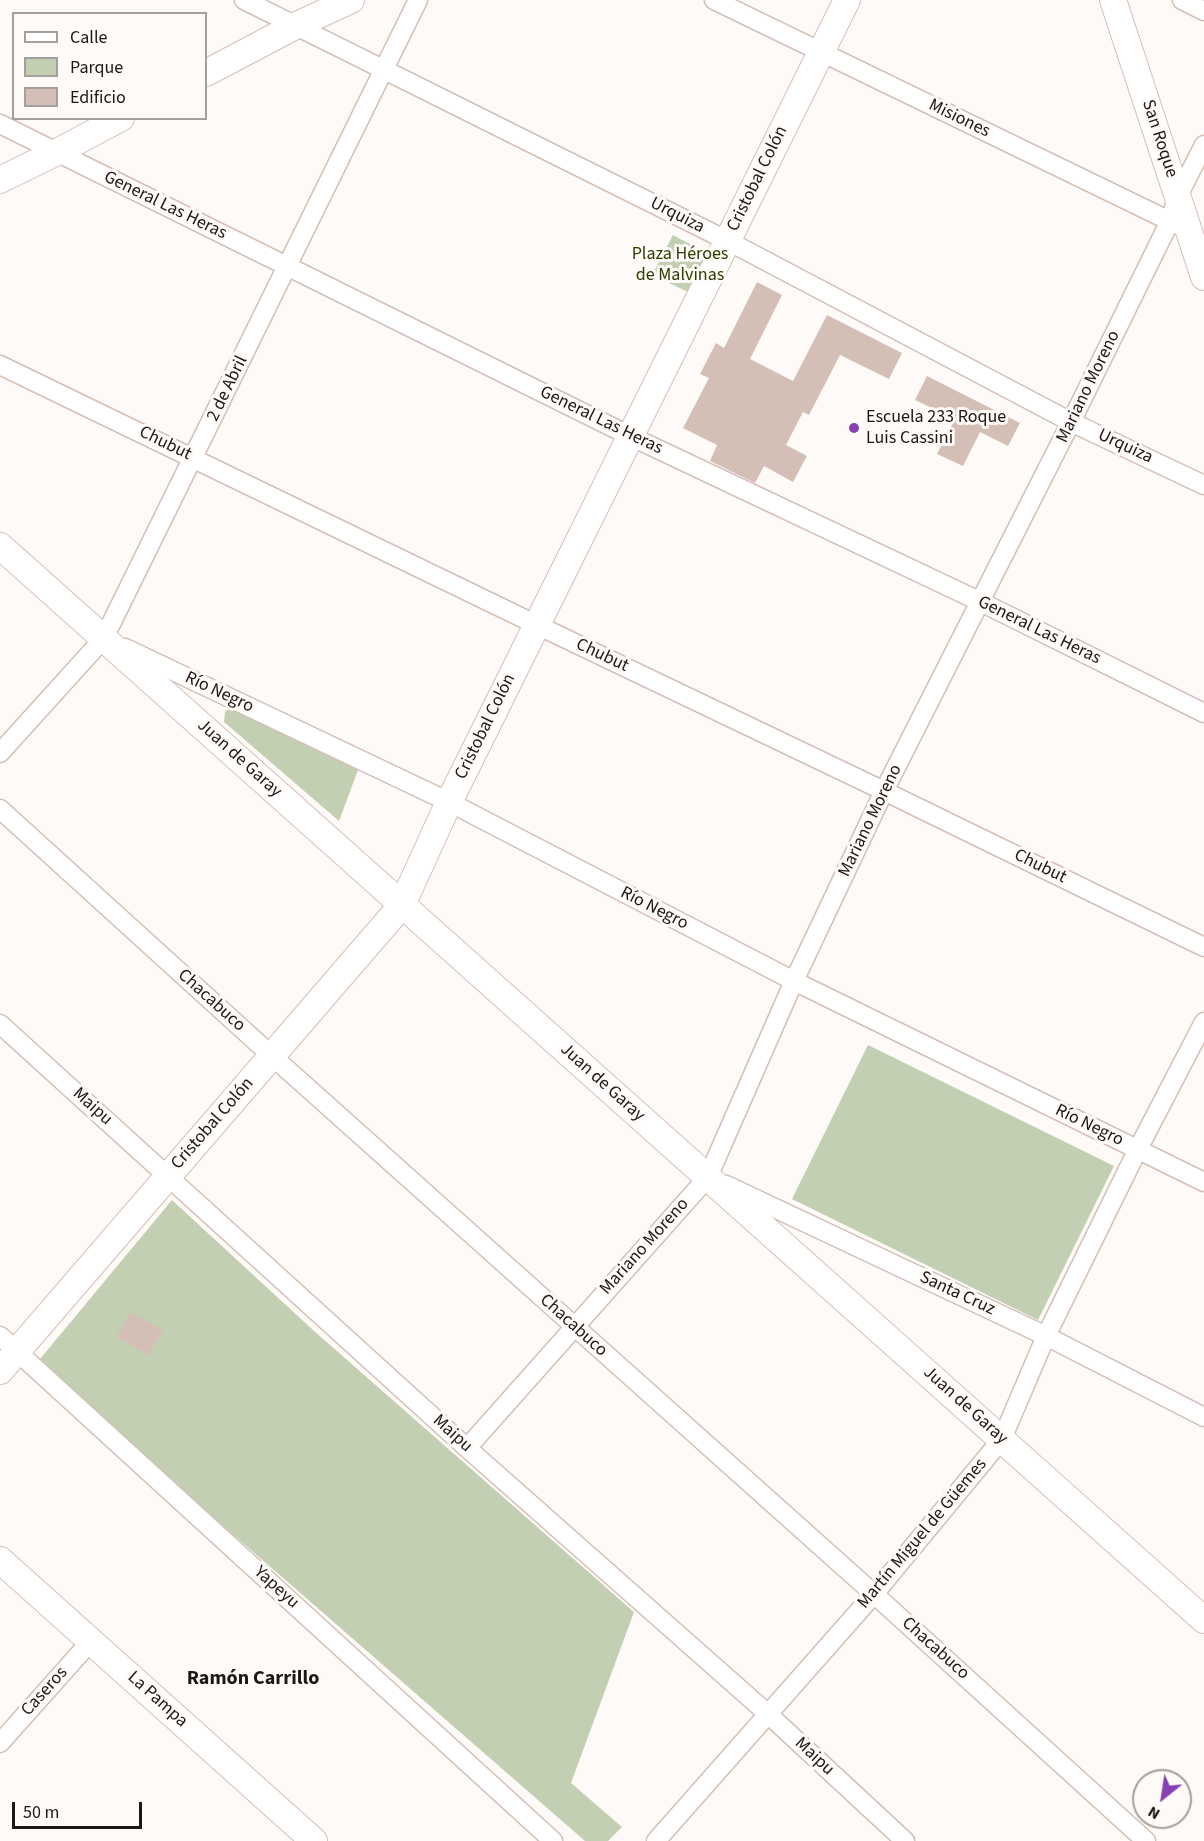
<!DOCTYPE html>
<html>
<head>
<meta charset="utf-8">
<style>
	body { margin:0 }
	#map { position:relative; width:1204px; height:1841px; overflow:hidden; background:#fefaf8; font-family:"Source Sans 3",sans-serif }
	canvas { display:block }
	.legend { position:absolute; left:12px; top:12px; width:195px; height:108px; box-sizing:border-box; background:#fefaf8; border:2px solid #a49f9c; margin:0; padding:8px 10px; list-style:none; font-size:18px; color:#1e1613 }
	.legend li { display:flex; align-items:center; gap:12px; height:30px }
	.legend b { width:30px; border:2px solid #a49f9c }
	.north { position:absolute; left:1132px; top:1769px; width:60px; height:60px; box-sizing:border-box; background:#fefaf8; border:2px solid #a49f9c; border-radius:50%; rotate:210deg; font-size:16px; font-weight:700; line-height:24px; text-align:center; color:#1e1613 }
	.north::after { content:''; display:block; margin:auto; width:21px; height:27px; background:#8741b4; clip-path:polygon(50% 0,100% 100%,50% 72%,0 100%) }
	.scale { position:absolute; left:12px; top:1802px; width:130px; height:27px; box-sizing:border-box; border:3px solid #1e1613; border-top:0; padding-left:8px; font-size:18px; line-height:21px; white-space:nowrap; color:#1e1613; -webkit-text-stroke:4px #fefaf8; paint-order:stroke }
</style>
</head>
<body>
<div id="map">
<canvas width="1204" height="1841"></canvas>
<ul class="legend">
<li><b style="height:8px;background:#fff"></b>Calle</li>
<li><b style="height:16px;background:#c3cfb3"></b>Parque</li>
<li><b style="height:16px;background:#d4bfb7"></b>Edificio</li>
</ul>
<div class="north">N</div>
<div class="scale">50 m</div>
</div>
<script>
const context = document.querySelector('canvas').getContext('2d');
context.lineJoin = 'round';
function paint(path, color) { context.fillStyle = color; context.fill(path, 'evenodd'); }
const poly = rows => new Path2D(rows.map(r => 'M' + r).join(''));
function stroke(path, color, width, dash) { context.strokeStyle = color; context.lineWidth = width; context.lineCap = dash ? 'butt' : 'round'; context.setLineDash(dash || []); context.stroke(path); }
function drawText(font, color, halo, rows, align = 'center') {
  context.font = font + ' "Source Sans 3",sans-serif'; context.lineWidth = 6; context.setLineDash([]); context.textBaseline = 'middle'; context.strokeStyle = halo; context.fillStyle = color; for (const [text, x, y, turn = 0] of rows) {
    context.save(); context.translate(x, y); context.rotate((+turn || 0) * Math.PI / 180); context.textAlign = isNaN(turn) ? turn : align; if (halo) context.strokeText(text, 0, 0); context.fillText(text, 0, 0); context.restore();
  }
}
paint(poly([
	[673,235,705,252,706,260,690,293,652,275],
	[230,708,358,770,339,821,224,722,225,712],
	[868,1045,1114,1166,1038,1320,792,1199],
	[172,1200,313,1330,634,1612,571,1783,622,1827,608,1841,585,1841,174,1483,40,1359]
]), '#c3cfb3');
paint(poly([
	[757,282,782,295,750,359,793,381,827,315,902,353,889,379,840,355,809,415,803,412,786,445,807,456,793,482,764,466,755,483,710,461,717,445,683,428,709,378,700,374,716,343,724,348],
	[927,376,1020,423,1008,446,980,432,963,466,937,454,955,419,915,400],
	[130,1312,163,1330,149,1355,116,1337]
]), '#d4bfb7');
const street = poly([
	[244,0,728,241,1071,422,1204,485],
	[714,0,1178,225],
	[1182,0,1204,11],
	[0,124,630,436,981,602,1204,713],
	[0,365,537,625,884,791,1204,947],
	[125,648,449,802,794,981,1204,1182],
	[0,753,104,638,418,0],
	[0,809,272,1056,874,1594,1146,1841],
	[0,1024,467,1448,768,1714,905,1841],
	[726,1185,1046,1336,1204,1417],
	[0,1336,553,1841],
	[467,1448,708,1177,794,981,884,791,1071,422,1170,221,1178,196,1204,145],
	[0,1743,91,1641],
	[656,1841,874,1594,1002,1439,1046,1336,1138,1149,1204,1022]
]);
const secondary = poly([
	[1113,0,1204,277],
	[206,73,297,25,351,0],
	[0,180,57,152,121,118],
	[0,546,1204,1620],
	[0,1371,402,905,449,802,847,0],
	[0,1560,314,1841]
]);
stroke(street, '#d4bfb6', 21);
stroke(secondary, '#d4bfb6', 28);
stroke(street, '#fff', 18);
stroke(secondary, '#fff', 26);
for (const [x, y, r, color] of [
	[854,428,6,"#8741b4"]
]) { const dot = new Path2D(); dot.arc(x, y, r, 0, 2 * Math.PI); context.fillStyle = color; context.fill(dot); stroke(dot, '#fefaf8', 2); }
drawText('18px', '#1e1613', '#fefaf8', [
	["Misiones",959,119,26],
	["San Roque",1159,139,72],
	["Cristobal Colón",758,179,-64],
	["General Las Heras",165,206,26],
	["Urquiza",677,216,27],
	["Mariano Moreno",1089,387,-64],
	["2 de Abril",228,389,-64],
	["General Las Heras",601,421,26],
	["Chubut",165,444,26],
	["Urquiza",1125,447,25],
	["General Las Heras",1039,631,26],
	["Chubut",602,656,25],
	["Río Negro",219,693,25],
	["Cristobal Colón",486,727,-64],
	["Juan de Garay",239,759,42],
	["Mariano Moreno",871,821,-64],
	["Chubut",1040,867,26],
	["Río Negro",654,909,27],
	["Chacabuco",211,1001,42],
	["Juan de Garay",602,1083,42],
	["Maipu",92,1107,42],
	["Cristobal Colón",213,1124,-49],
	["Río Negro",1089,1126,26],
	["Mariano Moreno",645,1247,-48],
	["Santa Cruz",957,1294,25],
	["Chacabuco",573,1326,42],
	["Juan de Garay",965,1406,42],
	["Maipu",452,1434,42],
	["Martín Miguel de Güemes",923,1534,-50],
	["Yapeyu",276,1588,42],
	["Chacabuco",935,1649,42],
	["Caseros",45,1692,-48],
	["La Pampa",157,1700,42],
	["Maipu",814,1757,43]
]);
drawText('18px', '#2c3f00', '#fefaf8', [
	["Plaza Héroes",680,255],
	["de Malvinas",680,276]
]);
drawText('18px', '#1e1613', '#fefaf8', [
	["Escuela 233 Roque",866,418],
	["Luis Cassini",866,439]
], 'left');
drawText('bold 20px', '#1e1613', '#fefaf8', [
	["Ramón Carrillo",253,1680]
]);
</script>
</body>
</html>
